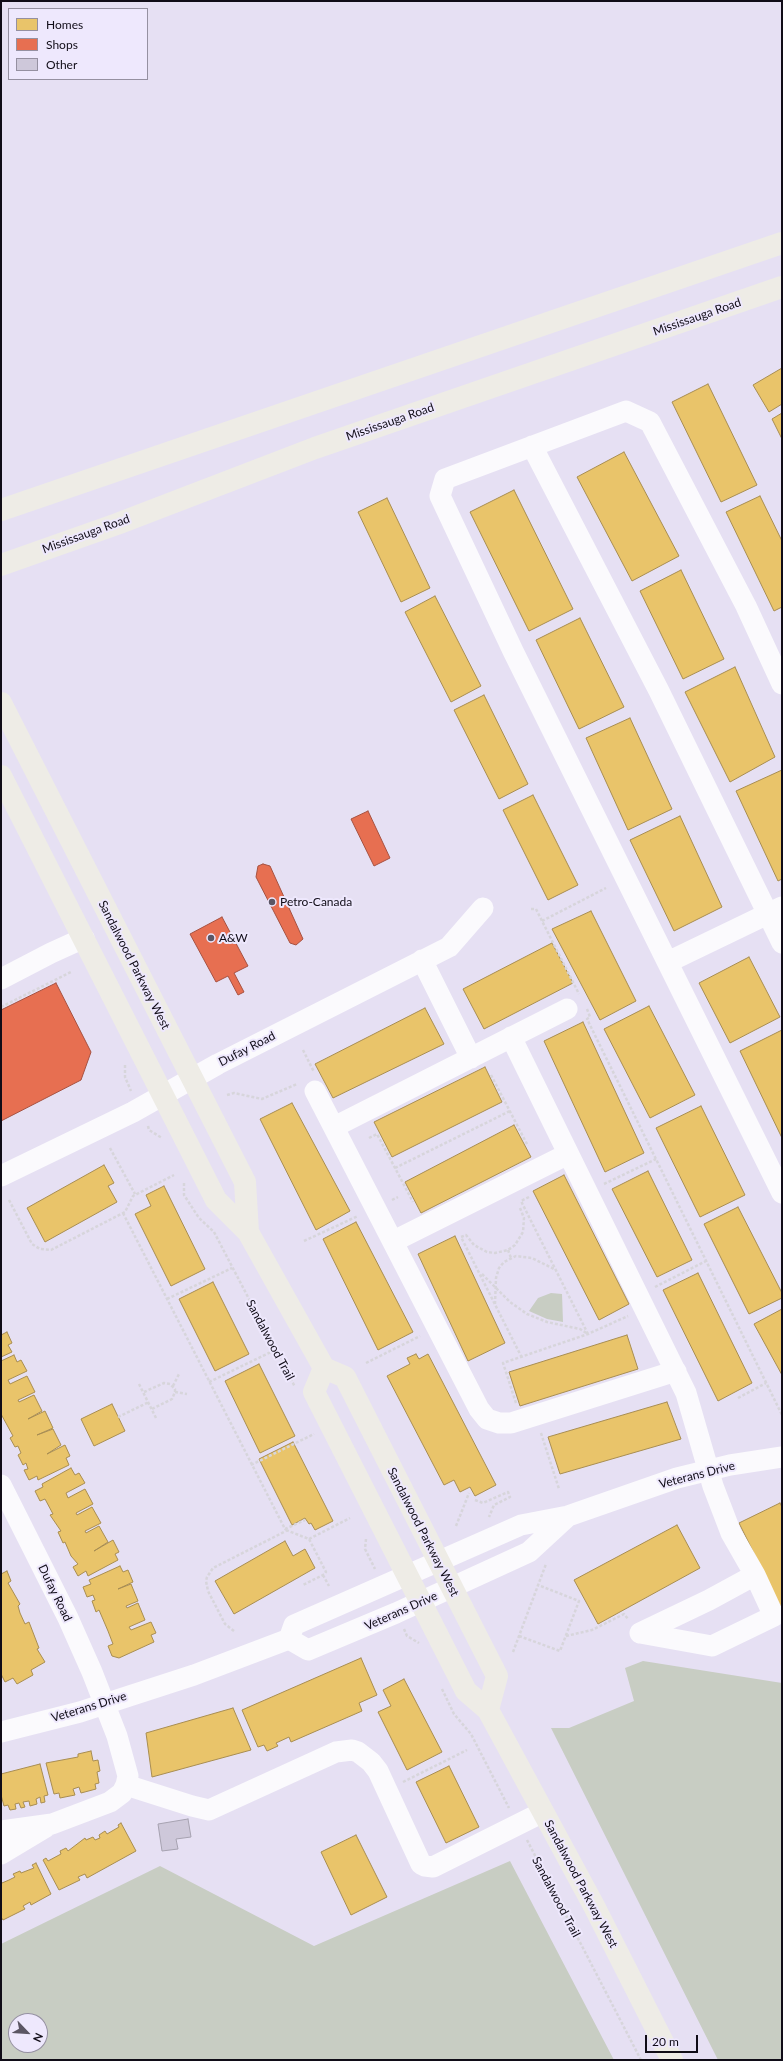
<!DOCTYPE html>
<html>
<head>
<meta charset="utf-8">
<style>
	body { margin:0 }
	#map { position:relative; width:783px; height:2061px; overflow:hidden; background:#e6e0f3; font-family:Lato,sans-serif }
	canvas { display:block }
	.frame { position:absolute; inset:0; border:2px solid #100c17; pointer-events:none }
	.legend { position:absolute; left:8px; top:8px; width:140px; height:72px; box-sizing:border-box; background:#eee8fd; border:1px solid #9590a1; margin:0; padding:5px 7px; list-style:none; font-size:12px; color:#100c17 }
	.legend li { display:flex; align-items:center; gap:8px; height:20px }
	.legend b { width:20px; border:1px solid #9590a1 }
	.north { position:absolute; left:8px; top:2013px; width:40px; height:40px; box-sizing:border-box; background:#eee8fd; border:1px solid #9590a1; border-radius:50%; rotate:115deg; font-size:11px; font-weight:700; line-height:16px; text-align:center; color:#100c17 }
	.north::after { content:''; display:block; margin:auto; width:14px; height:18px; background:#5b5664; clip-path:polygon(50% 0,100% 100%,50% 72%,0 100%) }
	.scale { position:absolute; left:645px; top:2035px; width:53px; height:18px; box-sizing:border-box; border:2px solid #100c17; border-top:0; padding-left:5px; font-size:12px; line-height:14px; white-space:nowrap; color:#100c17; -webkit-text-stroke:3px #eee8fd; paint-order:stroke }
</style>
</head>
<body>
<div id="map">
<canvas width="783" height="2061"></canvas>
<div class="frame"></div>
<ul class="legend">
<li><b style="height:11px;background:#e9c46a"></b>Homes</li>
<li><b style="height:11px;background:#e76f51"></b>Shops</li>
<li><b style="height:11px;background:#cec8da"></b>Other</li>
</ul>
<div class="north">N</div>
<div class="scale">20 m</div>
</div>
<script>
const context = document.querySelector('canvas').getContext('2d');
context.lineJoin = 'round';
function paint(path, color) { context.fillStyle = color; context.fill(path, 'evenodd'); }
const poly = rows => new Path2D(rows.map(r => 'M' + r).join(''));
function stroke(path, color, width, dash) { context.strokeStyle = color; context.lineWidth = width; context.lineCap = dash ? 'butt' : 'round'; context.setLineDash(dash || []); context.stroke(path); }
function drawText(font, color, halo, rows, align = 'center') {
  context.font = font + ' Lato,sans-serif'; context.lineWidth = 4; context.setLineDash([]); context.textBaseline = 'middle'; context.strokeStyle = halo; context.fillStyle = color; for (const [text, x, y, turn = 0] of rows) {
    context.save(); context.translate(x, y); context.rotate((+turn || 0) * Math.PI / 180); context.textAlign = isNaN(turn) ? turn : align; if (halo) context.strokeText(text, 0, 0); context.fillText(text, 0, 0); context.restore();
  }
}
paint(poly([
	[551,1293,562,1294,563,1322,547,1319,529,1311,538,1298],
	[643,1661,782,1683,782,2060,718,2060,551,1728,569,1728,634,1701,625,1668],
	[510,1861,614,2060,1,2060,1,1944,160,1866,314,1946],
	[16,2021,40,2021,40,2045,16,2045]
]), '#c8cdc3');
const homes = poly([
	[782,368,782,404,769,412,753,385,782,368],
	[708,384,757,485,721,502,672,402,708,384],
	[782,413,782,439,772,419,782,413],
	[624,452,679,556,632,581,577,477,624,452],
	[514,490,573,609,529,631,470,512,514,490],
	[760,496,782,541,782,607,774,611,726,512,760,496],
	[387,498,430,588,401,602,358,512,387,498],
	[681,570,724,659,683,679,640,591,681,570],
	[435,596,481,686,451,702,405,612,435,596],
	[580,618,624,707,579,729,536,640,580,618],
	[735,667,775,757,730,782,685,692,735,667],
	[484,695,528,784,499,799,454,710,484,695],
	[630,718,672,809,628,830,586,738,630,718],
	[782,770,782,879,778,881,736,791,782,770],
	[533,795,578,885,548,900,503,810,533,795],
	[680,816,722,907,674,931,630,840,680,816],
	[591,911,636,1001,600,1020,552,929,591,911],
	[552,943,573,983,484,1029,463,989,552,943],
	[749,957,780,1017,730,1043,699,983,749,957],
	[649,1006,695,1095,650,1118,604,1029,649,1006],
	[425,1008,444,1044,333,1098,315,1064,425,1008],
	[583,1022,644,1153,605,1172,544,1041,583,1022],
	[782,1030,782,1138,740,1051,782,1030],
	[485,1067,502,1102,392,1157,374,1122,485,1067],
	[292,1103,350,1211,316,1230,260,1119,292,1103],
	[701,1106,745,1195,700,1217,656,1128,701,1106],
	[514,1125,531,1157,421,1213,405,1182,514,1125],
	[104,1165,114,1183,108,1186,117,1202,45,1242,27,1208,104,1165],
	[648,1171,692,1260,657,1277,612,1189,648,1171],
	[564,1175,629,1304,599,1320,533,1191,564,1175],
	[164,1186,205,1269,171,1286,135,1214,151,1206,146,1195,164,1186],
	[738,1207,782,1293,782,1298,749,1314,704,1224,738,1207],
	[356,1222,413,1332,378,1350,323,1239,356,1222],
	[455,1236,505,1343,468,1361,418,1254,455,1236],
	[698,1273,752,1383,718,1401,663,1290,698,1273],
	[213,1282,249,1354,215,1371,179,1299,213,1282],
	[782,1309,782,1375,754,1324,782,1309],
	[7,1332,12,1343,8,1345,12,1352,1,1357,1,1335,7,1332],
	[627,1335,638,1369,520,1406,509,1372,627,1335],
	[416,1354,419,1359,428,1354,496,1485,475,1496,470,1487,460,1492,454,1480,444,1485,387,1376,410,1364,407,1358,416,1354],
	[14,1355,17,1362,21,1360,27,1371,8,1380,10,1384,27,1376,35,1392,18,1400,19,1402,34,1395,42,1411,28,1419,45,1411,53,1428,37,1435,53,1429,61,1445,47,1454,65,1445,70,1456,66,1458,69,1465,38,1480,37,1476,29,1480,24,1470,28,1469,26,1463,23,1465,18,1455,21,1453,18,1446,15,1447,10,1438,13,1436,1,1414,1,1361,14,1355],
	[259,1364,295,1436,260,1453,225,1381,259,1364],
	[667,1402,681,1439,560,1474,548,1437,667,1402],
	[112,1404,125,1431,94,1446,81,1419,112,1404],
	[293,1442,333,1521,315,1530,311,1523,309,1524,305,1518,292,1525,259,1459,293,1442],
	[71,1468,75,1475,79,1473,85,1483,66,1493,68,1498,85,1489,93,1504,76,1513,77,1515,92,1507,101,1523,85,1531,86,1533,99,1526,108,1542,94,1551,113,1540,119,1552,115,1554,118,1560,88,1576,86,1571,78,1576,73,1567,78,1564,71,1556,65,1542,63,1543,58,1532,61,1531,50,1515,53,1514,45,1499,40,1501,35,1491,43,1487,42,1484,71,1468],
	[780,1503,782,1507,782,1610,739,1523,780,1503],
	[677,1525,700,1568,598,1624,574,1580,677,1525],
	[285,1541,293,1556,305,1549,315,1568,234,1614,215,1581,285,1541],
	[120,1566,123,1572,128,1570,133,1582,118,1589,131,1584,138,1601,126,1606,127,1608,138,1603,145,1620,129,1627,131,1630,151,1622,156,1633,151,1635,154,1642,119,1658,112,1656,108,1646,113,1644,108,1631,99,1610,96,1612,92,1601,95,1600,93,1595,87,1597,83,1587,91,1584,89,1580,120,1566],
	[7,1571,11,1581,8,1583,20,1604,18,1606,20,1613,25,1624,29,1622,39,1648,37,1649,45,1662,31,1670,33,1675,17,1684,13,1678,5,1682,1,1674,1,1574,7,1571],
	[361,1658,377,1695,359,1703,362,1711,291,1742,289,1737,276,1743,278,1746,267,1751,264,1745,258,1747,242,1710,361,1658],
	[404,1679,442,1752,407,1770,378,1712,391,1706,383,1690,404,1679],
	[233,1708,251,1750,152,1777,146,1733,233,1708],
	[91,1751,93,1761,98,1760,100,1771,97,1772,99,1783,95,1784,96,1789,81,1793,79,1787,73,1789,75,1795,60,1798,59,1793,54,1794,46,1763,78,1757,78,1754,91,1751],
	[40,1764,48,1795,44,1796,45,1802,41,1803,40,1797,36,1799,37,1804,30,1806,29,1801,23,1802,25,1807,21,1808,19,1803,15,1804,16,1809,10,1810,8,1805,4,1806,1,1795,1,1774,40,1764],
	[449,1766,479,1827,446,1843,416,1782,449,1766],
	[121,1823,136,1851,87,1878,85,1874,78,1877,80,1880,59,1890,43,1860,46,1858,48,1861,61,1854,60,1851,66,1848,68,1851,85,1838,86,1840,93,1837,95,1840,100,1838,99,1835,105,1831,107,1834,119,1827,118,1825,121,1823],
	[356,1835,387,1897,351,1915,321,1852,356,1835],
	[36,1863,51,1894,31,1905,30,1902,23,1906,25,1909,3,1920,1,1917,1,1881,2,1883,9,1880,15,1877,13,1874,20,1871,21,1873,34,1868,32,1865,36,1863]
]);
paint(homes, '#e9c46a');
stroke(homes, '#a88d51', 1);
const shops = poly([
	[368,811,390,858,374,866,351,819,368,811],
	[263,864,270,866,303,939,296,945,290,943,256,877,258,866,263,864],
	[222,917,248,966,234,973,244,992,238,995,228,976,216,982,190,934,222,917],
	[56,983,91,1052,81,1080,1,1121,1,1010,56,983]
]);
paint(shops, '#e76f51');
stroke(shops, '#a65140', 1);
const building = poly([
	[188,1819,191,1837,176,1839,178,1849,162,1851,158,1824,188,1819]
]);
paint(building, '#cec8da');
stroke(building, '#a6a2b0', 1);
stroke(poly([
	[531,909,536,909,579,994],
	[542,921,606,888],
	[1,1007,71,972],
	[587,1009,590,1017,587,1019,782,1415],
	[303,1050,314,1072],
	[125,1065,125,1077,131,1091],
	[491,1075,528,1146],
	[227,1095,234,1093,262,1099,297,1084],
	[148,1126,149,1130,162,1138],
	[369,1138,377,1134,413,1202],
	[110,1148,135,1194],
	[395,1168,510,1111],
	[184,1183,184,1195,199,1218,214,1232,295,1387],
	[604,1184,656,1159],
	[529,1197,521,1201,588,1334],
	[9,1200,32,1244,40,1249,51,1250,125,1212,133,1196,174,1175],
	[392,1200,398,1197],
	[520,1208,524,1218,523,1232,515,1245,508,1250,495,1253,487,1252,474,1245,466,1235,461,1237,521,1356],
	[123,1213,285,1529,305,1520],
	[304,1241,358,1216],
	[508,1250,511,1258],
	[482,1274,510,1302,527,1314,547,1322,580,1329,588,1334],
	[655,1287,706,1261],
	[167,1299,232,1268],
	[495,1304,496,1278,499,1268,504,1262,516,1256,532,1258,556,1270],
	[366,1363,420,1336],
	[209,1382,275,1350],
	[139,1384,156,1418],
	[173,1386,179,1374],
	[144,1392,164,1383,170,1384,175,1389,175,1392,172,1399,152,1409],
	[175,1392,187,1394],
	[738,1398,766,1383],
	[516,1403,503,1363,588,1334,628,1316],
	[118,1417,149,1402],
	[541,1433,559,1489],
	[251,1465,314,1434],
	[475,1500,483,1503,508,1492,510,1497,494,1505,489,1517],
	[456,1526,469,1493],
	[286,1530,309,1539,326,1572,325,1574,303,1585],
	[309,1539,350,1518],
	[366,1539,365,1549,375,1569],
	[323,1575,329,1586],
	[404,1629,407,1636,419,1643],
	[234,1631,225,1624,208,1591,206,1581,207,1577,213,1568,286,1531],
	[519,1636,560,1651,579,1601,538,1585],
	[566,1636,592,1630,624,1614,628,1619],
	[513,1652,546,1564],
	[442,1689,454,1714,471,1734,509,1808],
	[403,1782,467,1750],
	[527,1840,641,2060]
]), '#d7d5db', 2.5, [3, 2]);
stroke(poly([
	[532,446,659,691,782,943],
	[782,684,746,606,650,422,626,411,445,479,440,496,513,651,782,1193],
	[422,960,471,1058],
	[668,962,782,907],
	[1,979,51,953,84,938],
	[511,1037,686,1393,713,1486,731,1533,755,1575,709,1600,640,1633],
	[315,1091,479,1409,487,1419,499,1423,511,1423,676,1371],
	[334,1127,567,1009],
	[1,1176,133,1112,218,1064,449,947,483,908],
	[394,1241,568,1154],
	[1,1485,68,1618,92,1672,117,1736,128,1776,126,1785,122,1793,110,1802,52,1824,1,1831],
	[640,1633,712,1646,774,1616,755,1575],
	[289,1639,308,1650,396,1613,529,1552,568,1516],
	[1,1732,80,1712,194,1675,289,1639,294,1625,521,1525,568,1516,677,1478,730,1465,782,1457],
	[126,1785,192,1806,209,1810,336,1752,352,1750,358,1752,371,1762,378,1771,421,1864,425,1866,433,1867,543,1812],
	[1,1854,46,1827]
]), '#fbfafd', 21);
stroke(poly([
	[1,510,782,243],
	[1,565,117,524,315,448,782,287],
	[1,703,245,1182,248,1232],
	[1,776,216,1200,248,1232,324,1368,345,1377,497,1676,488,1710],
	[324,1368,314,1392,466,1691,488,1710,594,1906,672,2060]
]), '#eeece6', 22);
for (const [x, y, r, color] of [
	[272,902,4,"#5b5664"],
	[211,938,4,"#5b5664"]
]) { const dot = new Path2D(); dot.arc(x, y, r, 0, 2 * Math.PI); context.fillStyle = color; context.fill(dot); stroke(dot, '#eee8fd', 1.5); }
drawText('12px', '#100c17', '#eee8fd', [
	["Mississauga Road",697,317,-19],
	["Mississauga Road",390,422,-19],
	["Mississauga Road",86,534,-20],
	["Sandalwood Parkway West",134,965,63],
	["Dufay Road",247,1049,-27],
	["Sandalwood Trail",270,1340,62],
	["Veterans Drive",697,1475,-14],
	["Sandalwood Parkway West",423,1532,63],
	["Dufay Road",55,1593,64],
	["Veterans Drive",401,1611,-24],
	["Veterans Drive",89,1707,-17],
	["Sandalwood Parkway West",581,1884,62],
	["Sandalwood Trail",556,1897,62]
]);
drawText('12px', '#100c17', '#eee8fd', [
	["Petro-Canada",280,902],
	["A&W",219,938]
], 'left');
</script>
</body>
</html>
